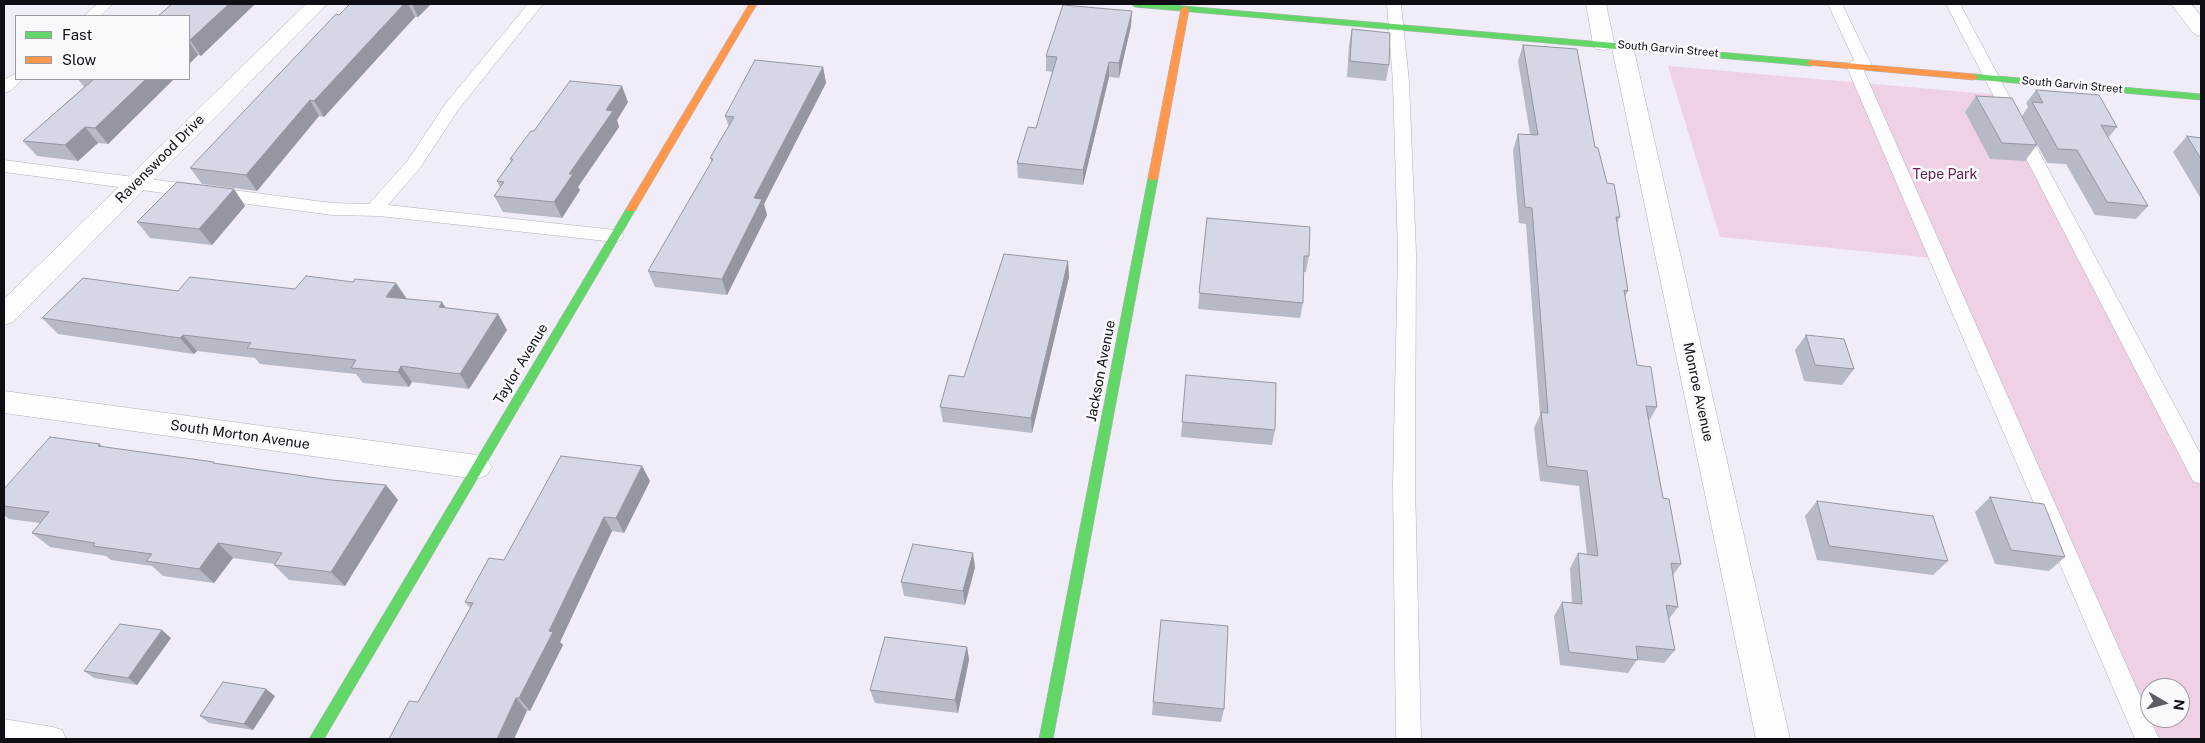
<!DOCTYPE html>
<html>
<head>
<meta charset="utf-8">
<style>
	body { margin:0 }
	#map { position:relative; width:2205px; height:743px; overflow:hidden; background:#f0edf8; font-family:"Public Sans",sans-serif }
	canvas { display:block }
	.frame { position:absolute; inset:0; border:5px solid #100e15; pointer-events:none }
	.legend { position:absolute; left:15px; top:15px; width:175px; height:65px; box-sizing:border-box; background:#f9f8fc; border:1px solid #9c9aa0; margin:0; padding:6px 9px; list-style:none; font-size:15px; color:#100e15 }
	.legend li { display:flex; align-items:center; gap:10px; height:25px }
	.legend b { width:25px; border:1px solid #9c9aa0 }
	.north { position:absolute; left:2140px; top:678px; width:50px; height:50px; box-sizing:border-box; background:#f9f8fc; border:1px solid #9c9aa0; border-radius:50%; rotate:98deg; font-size:14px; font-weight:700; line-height:20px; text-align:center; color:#100e15 }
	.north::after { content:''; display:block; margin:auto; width:18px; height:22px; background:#5e5c64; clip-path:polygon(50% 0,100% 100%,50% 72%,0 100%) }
</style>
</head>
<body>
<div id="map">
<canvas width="2205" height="743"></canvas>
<div class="frame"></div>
<ul class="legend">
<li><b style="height:6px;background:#63d668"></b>Fast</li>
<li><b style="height:6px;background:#ff974d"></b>Slow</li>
</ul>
<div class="north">N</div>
</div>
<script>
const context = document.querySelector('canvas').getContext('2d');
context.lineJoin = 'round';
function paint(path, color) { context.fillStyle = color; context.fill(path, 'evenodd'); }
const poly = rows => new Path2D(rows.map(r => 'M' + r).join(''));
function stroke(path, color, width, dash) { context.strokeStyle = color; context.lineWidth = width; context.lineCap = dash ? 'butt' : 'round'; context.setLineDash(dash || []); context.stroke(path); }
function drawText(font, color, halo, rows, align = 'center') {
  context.font = font + ' "Public Sans",sans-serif'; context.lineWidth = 5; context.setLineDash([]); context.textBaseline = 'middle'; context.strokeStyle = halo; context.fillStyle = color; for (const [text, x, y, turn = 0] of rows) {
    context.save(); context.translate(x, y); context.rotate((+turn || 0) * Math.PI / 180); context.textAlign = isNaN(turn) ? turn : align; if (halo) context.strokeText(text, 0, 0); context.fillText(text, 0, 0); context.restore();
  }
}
paint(poly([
	[1668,66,2000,95,2201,474,2201,739,2142,739,1942,259,1720,237],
	[2150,688,2180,688,2180,718,2150,718]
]), '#efd1e6');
const lane = poly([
	[97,4,113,4,100,16,84,16,97,4],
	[528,4,543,4,458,110,420,168,388,205,615,230,621,232,624,236,621,240,615,242,379,216,332,215,4,172,4,160,332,203,369,204,408,160,446,103,528,4],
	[1387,4,1401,4,1409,82,1416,253,1415,484,1421,739,1396,739,1393,484,1398,253,1393,82,1387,4],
	[1828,4,1842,4,1872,66,1864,71,2159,739,2135,739,1846,65,1854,60,1828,4],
	[1946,4,1960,4,2201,455,2201,484,2193,481,1946,4],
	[16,73,16,79,23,79,10,91,4,93,4,80,16,73],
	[4,719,53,727,62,730,66,739,4,739,4,719]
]);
const street = poly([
	[306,4,327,4,13,322,4,325,4,299,306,4],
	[1586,4,1606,4,1614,42,1622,40,1630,41,1633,46,1790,739,1756,739,1612,48,1604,50,1596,49,1593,44,1586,4],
	[2171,4,2191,4,2201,16,2201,36,2194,34,2171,4],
	[4,391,477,455,487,459,492,467,487,475,477,479,4,413,4,391]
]);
const fast = poly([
	[1131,4,1161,4,1811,60,1815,63,1811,66,1135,7,1131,4],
	[1974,74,2201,94,2201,100,1971,79,1971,75,1974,74],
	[1153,175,1158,178,1053,739,1039,739,1148,178,1153,175],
	[631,206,636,209,324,739,309,739,626,209,631,206]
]);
const slow = poly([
	[749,4,757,4,635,211,627,211,626,209,749,4],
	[1185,6,1189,9,1158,178,1153,181,1148,178,1181,9,1185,6],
	[1811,60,1974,74,1978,77,1974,80,1808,65,1807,63,1811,60]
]);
stroke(lane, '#b3b0b9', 1);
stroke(street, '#b3b0b9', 1);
stroke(fast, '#b3b0b9', 1);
stroke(slow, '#b3b0b9', 1);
paint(lane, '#fdfcfe');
paint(street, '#fdfcfe');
paint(fast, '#63d668');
paint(slow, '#ff974d');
paint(poly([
	[172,4,255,4,201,56,198,55,189,64,189,16,158,16],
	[350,4,431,4,418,17,415,17,324,117,319,116,257,191,202,184,190,168],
	[1131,26,1119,78,1109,77,1083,185,1018,178,1017,163,1036,128,1053,72,1046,71,1046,56],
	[1352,29,1389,65,1386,81,1347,77,1349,45],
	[1523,45,1595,147,1607,183,1620,217,1617,224,1628,291,1625,297,1637,365,1657,407,1649,421,1663,498,1681,564,1673,575,1678,607,1669,619,1675,650,1664,663,1637,660,1628,673,1560,665,1554,616,1562,602,1572,603,1570,568,1578,553,1587,555,1579,486,1540,481,1534,428,1540,415,1526,224,1519,223,1513,150,1518,134,1530,134,1518,61],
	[823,67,826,83,764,204,767,215,727,295,655,287,648,271,712,162,710,158,729,127,725,116],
	[78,79,174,79,108,144,98,143,78,161,37,156,23,141,84,87],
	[2036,90,2117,127,2108,138,2148,206,2136,219,2095,215,2066,164,2047,163,2022,116,2028,107,2026,103],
	[1976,96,2037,145,2025,161,1990,159,1965,112],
	[628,102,617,120,619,127,578,187,580,190,562,218,503,212,494,196,500,188,497,181,511,161,510,159,534,131],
	[2187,136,2201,138,2201,199,2173,152],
	[234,189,245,206,212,245,150,238,137,222],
	[1207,218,1309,256,1306,272,1303,272,1303,303,1300,318,1198,309],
	[1068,261,1069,277,1032,433,943,422,940,407,964,377],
	[295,289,407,299,445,308,498,314,507,330,469,389,412,382,409,387,363,383,356,374,260,364,255,358,197,351,194,354,58,334,42,318,178,291],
	[1806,335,1854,369,1842,385,1804,381,1795,350],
	[1186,375,1275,430,1272,445,1181,437],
	[100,444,103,447,216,464,331,480,386,485,398,500,345,586,289,580,274,565,275,564,233,558,214,583,163,576,152,566,111,560,106,556,50,547,32,533,40,523,9,519,4,515,4,489],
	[642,466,650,481,624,533,612,531,560,642,563,645,530,711,418,702,470,608,465,602],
	[1990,497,2065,557,2049,571,1995,564,1975,512],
	[1817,501,1948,561,1933,575,1817,560,1805,516],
	[975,567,965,605,904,596,901,582],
	[171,638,137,685,94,678,84,671],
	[967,647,969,660,958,713,875,703,870,690],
	[275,696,253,730,209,723,200,716],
	[1153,702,1224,709,1221,722,1152,715]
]), '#b7b9c6');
paint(poly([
	[229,4,255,4,201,56,190,40],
	[404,4,408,4,415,17,324,117,314,101],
	[412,4,431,4,418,17],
	[1132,11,1131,26,1119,78,1119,63],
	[189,42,198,55,189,64],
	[1109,62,1109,77,1083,185,1083,170],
	[823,67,826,83,764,204,767,215,727,295,722,279,754,198],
	[146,79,174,79,108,144,95,128],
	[622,86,628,102,617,120,619,127,578,187,580,190,562,218,554,202,569,174,606,110],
	[310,100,319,116,257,191,246,175],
	[85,127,98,143,78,161,65,145],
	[234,189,245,206,212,245,199,229],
	[1068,261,1069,277,1032,433,1031,418],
	[396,283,407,299,386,297],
	[442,302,452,318,439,307],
	[498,314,507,330,469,389,460,374],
	[183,335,197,351,194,354,180,338],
	[401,366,412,382,409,387,398,372],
	[642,466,650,481,624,533,616,518],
	[386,485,398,500,345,586,331,572],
	[604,517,612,531,560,642,563,645,530,711,519,698,549,631],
	[218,543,233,558,214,583,199,569],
	[973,553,975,567,965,605,963,591],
	[162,630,171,638,137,685,128,678],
	[967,647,969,660,958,713,955,700],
	[266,689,275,696,253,730,244,724],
	[516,698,527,711,514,739,497,739]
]), '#9596a1');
const building = poly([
	[172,4,229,4,190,40,189,40,189,16,158,16,172,4],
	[350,4,404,4,314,101,310,100,246,175,190,168,336,14,339,15,350,4],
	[1063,5,1132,11,1119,63,1109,62,1083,170,1017,163,1028,127,1036,128,1057,57,1046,56,1063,5],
	[1352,29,1390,33,1389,65,1350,61,1352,29],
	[1523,45,1577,49,1595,147,1598,148,1607,183,1614,184,1620,217,1616,217,1628,291,1624,290,1637,365,1651,367,1657,407,1646,406,1663,498,1669,499,1681,564,1671,563,1678,607,1666,605,1675,650,1636,646,1638,660,1569,652,1562,602,1582,604,1578,553,1598,556,1587,471,1547,466,1541,412,1548,413,1532,208,1525,207,1518,134,1538,135,1523,45],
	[755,60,823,67,754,198,762,199,722,279,648,271,713,159,710,158,734,117,725,116,755,60],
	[94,79,146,79,95,128,85,127,65,145,23,141,94,79],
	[570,81,622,86,606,110,613,111,569,174,573,174,554,202,494,196,504,182,497,181,513,159,510,159,531,131,534,131,570,81],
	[2036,90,2099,95,2117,127,2101,125,2148,206,2107,202,2077,150,2058,149,2032,102,2043,103,2036,90],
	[1976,96,2012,98,2037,145,2002,143,1976,96],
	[2187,136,2201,138,2201,159,2187,136],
	[177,182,234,189,199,229,137,222,177,182],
	[1207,218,1310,227,1309,256,1304,256,1303,303,1199,293,1207,218],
	[1004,254,1068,261,1031,418,940,407,949,375,964,377,1004,254],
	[306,276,353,282,355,279,396,283,386,297,442,302,439,307,498,314,460,374,401,366,398,372,351,368,356,360,247,348,251,343,183,335,180,338,42,318,83,278,178,291,190,277,295,289,306,276],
	[1806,335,1844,339,1854,369,1815,365,1806,335],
	[1186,375,1276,383,1275,430,1182,422,1186,375],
	[50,437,100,444,98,446,214,462,213,463,331,480,386,485,331,572,274,565,282,553,218,543,199,569,146,561,152,554,93,546,95,543,32,533,49,512,4,506,4,489,50,437],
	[561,456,642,466,616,518,604,517,549,631,553,632,519,698,516,698,497,739,389,739,409,701,418,702,473,603,465,602,489,558,504,560,561,456],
	[1990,497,2044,504,2065,557,2011,550,1990,497],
	[1817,501,1933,516,1948,561,1829,546,1817,501],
	[913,544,973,553,963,591,901,582,913,544],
	[1161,620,1228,626,1224,709,1153,702,1161,620],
	[120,624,162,630,128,678,84,671,120,624],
	[885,637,967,647,955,700,870,690,885,637],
	[223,682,266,689,244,724,200,716,223,682]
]);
paint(building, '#d5d7e6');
stroke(building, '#9596a1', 1);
drawText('11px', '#100e15', '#f9f8fc', [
	["South Garvin Street",1668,49,5],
	["South Garvin Street",2072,85,5]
]);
drawText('14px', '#100e15', '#f9f8fc', [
	["Ravenswood Drive",160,159,-45],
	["Taylor Avenue",521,364,-59],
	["Jackson Avenue",1101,371,-79],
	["Monroe Avenue",1698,392,78],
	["South Morton Avenue",240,435,8]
]);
drawText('14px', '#682251', '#f9f8fc', [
	["Tepe Park",1945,175]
]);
</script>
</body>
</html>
